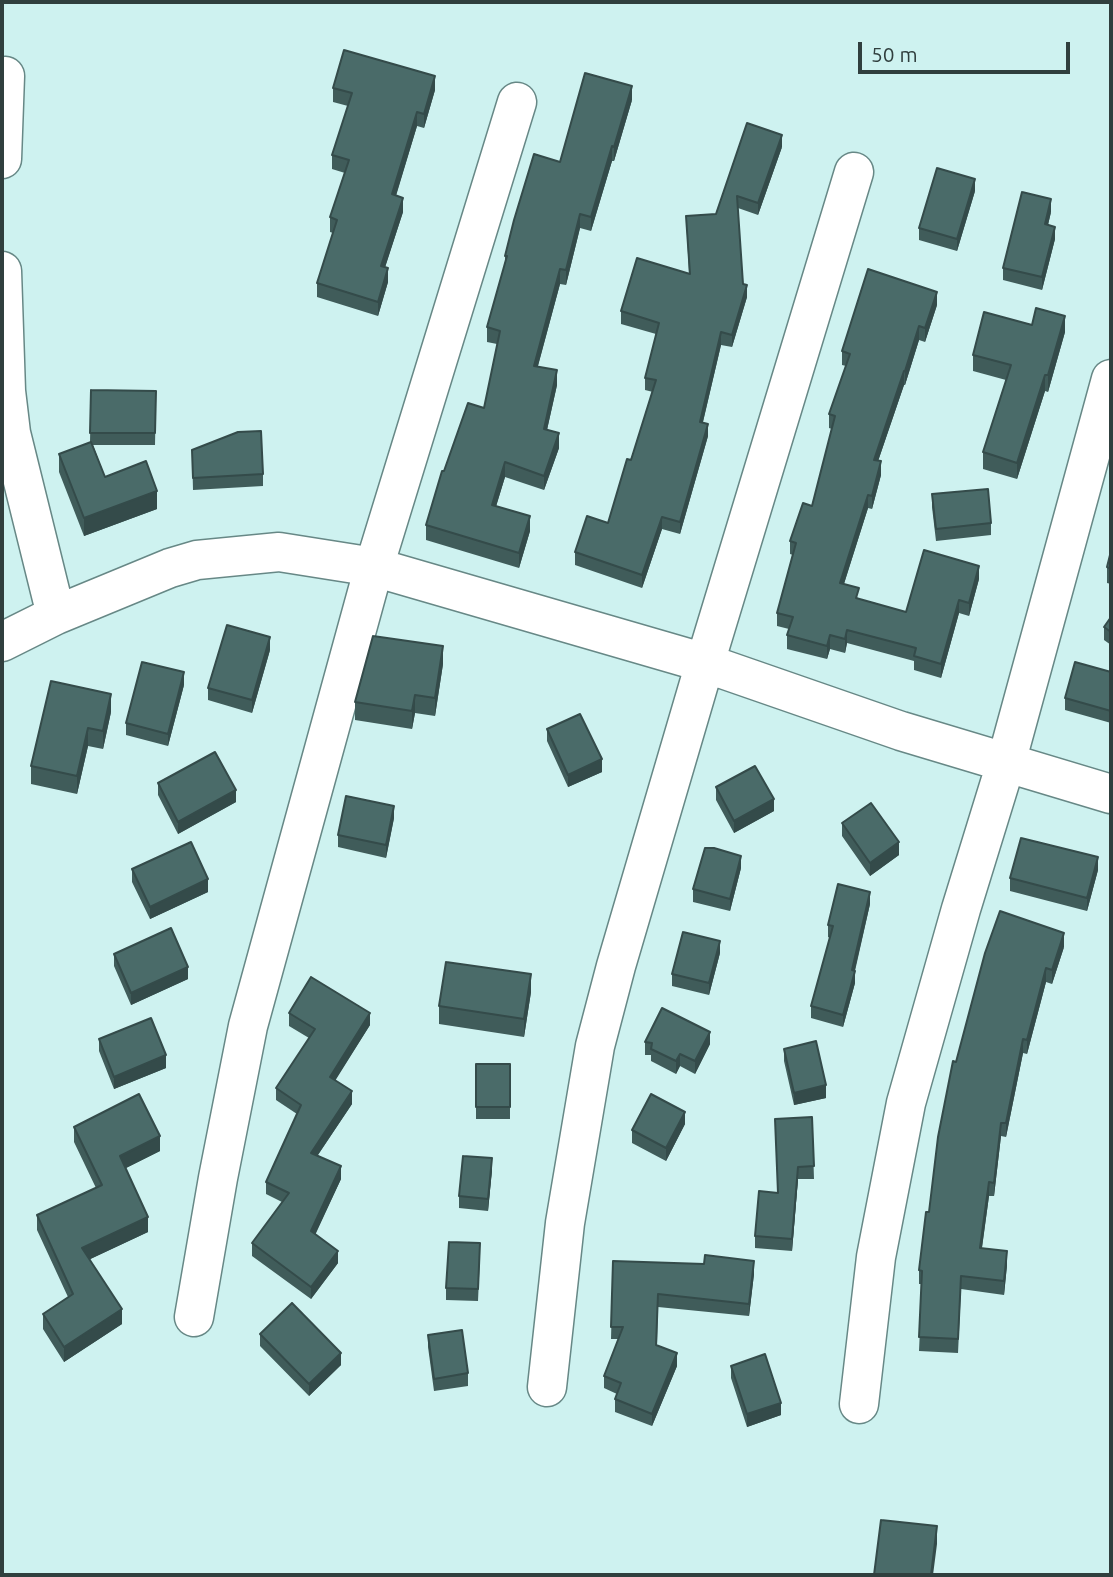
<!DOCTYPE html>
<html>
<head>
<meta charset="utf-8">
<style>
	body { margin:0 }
	#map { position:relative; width:1113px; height:1577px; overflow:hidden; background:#cef2f0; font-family:Ubuntu,sans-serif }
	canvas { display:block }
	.frame { position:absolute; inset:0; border:4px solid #303f3e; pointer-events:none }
	.scale { position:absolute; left:858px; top:42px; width:212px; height:32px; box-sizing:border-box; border:4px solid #303f3e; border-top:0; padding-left:9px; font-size:21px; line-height:24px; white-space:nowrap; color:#303f3e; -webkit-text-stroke:5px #cef2f0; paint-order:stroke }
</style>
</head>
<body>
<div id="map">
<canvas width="1113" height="1577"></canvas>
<div class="frame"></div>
<div class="scale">50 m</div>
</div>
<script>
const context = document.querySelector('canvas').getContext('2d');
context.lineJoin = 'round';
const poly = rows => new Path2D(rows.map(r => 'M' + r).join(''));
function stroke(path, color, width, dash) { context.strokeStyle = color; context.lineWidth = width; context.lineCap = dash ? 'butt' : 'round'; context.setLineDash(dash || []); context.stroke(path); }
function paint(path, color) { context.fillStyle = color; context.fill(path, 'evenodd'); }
const minor = poly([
	[2,159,5,76],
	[2,271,6,391,11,433,56,615],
	[2,642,56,615,170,568,197,560,279,552,374,567,705,663,901,731,1111,794],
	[194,1317,218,1178,248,1026,374,567,517,102],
	[547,1387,565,1223,595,1046,616,966,705,663,854,172],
	[859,1404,876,1257,906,1103,961,909,1006,763,1111,379]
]);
stroke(minor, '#678886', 41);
stroke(minor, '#fff', 38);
paint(poly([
	[333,88,435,90,424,128,417,126,396,196,403,212,385,267,388,282,378,316,317,297,317,283,333,233,330,232,330,217,345,173,332,169,332,155,348,106,333,102],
	[632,100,614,161,612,161,591,231,580,228,566,285,560,284,538,366,557,385,547,430,559,448,544,490,505,477,496,506,530,531,519,568,426,540,426,525,444,471,484,408,497,344,487,342,487,327,505,263,505,256],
	[782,147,758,215,738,208,743,284,747,297,732,347,721,345,703,422,708,436,680,534,662,529,642,588,575,565,575,552,608,523,631,460,653,392,645,390,645,378,656,334,621,324,621,311,689,274,686,216,716,214],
	[975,191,957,251,919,240,919,228],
	[1051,212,1048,225,1055,239,1042,290,1003,280,1003,268],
	[937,305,925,342,919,340,905,385,904,385,878,461,881,475,872,509,868,508,844,584,859,599,906,612,979,579,969,616,959,613,941,678,914,670,914,661,847,643,845,653,830,649,827,659,787,649,787,635,789,629,777,626,777,613,793,555,790,554,790,541,812,506,832,429,829,428,829,414,846,366,842,365,842,351],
	[1032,325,1065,332,1048,392,1045,391,1017,479,983,469,983,452,1006,380,973,371,973,355],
	[91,390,156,391,155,445,93,445,105,477,157,509,84,536,59,472,59,454,90,442],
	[192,450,263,474,263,486,193,490],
	[932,494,991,523,991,535,936,541,932,507],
	[1111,551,1111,584,1107,583,1107,567],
	[1111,617,1111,645,1104,640,1104,627],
	[270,650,252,713,208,700,208,688],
	[443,664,435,716,415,713,412,729,355,720,355,702],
	[1111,672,1111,723,1065,710,1065,698],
	[184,685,168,746,126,735,126,723],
	[111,712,103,749,88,746,77,794,31,784,31,766],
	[547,729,602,772,568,787,547,741],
	[158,783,236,802,178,834,158,795],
	[716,787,774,811,734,833,716,800],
	[394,818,386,858,338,847,338,835],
	[842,823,899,855,870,876,842,836],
	[741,868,730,911,693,902,693,889],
	[132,869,208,892,150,919,132,882],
	[1098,870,1087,911,1010,891,1010,878],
	[870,904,855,971,855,983,843,1027,811,1018,811,1006,830,938,828,937,828,925],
	[1064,947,1052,984,1046,982,1027,1054,1023,1053,1006,1137,1001,1136,994,1196,989,1196,982,1248,1007,1265,1004,1295,961,1289,958,1353,919,1351,922,1284,919,1284,919,1270,956,1062],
	[720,953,709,995,672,986,672,974],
	[114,954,188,979,131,1005,114,966],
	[531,992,524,1037,439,1024,439,1006],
	[289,1013,370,1025,335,1080,352,1104,318,1155,341,1179,315,1234,338,1263,311,1299,252,1256,252,1243,282,1202,266,1194,266,1182,297,1114,276,1100,276,1088,309,1038,289,1026],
	[99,1039,166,1068,114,1089,99,1051],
	[645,1042,710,1044,695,1074,680,1066,676,1074,651,1061,651,1055,645,1055],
	[784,1049,826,1098,794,1105,784,1061],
	[476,1064,510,1064,510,1119,476,1119],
	[812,1117,814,1179,798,1179,792,1251,755,1248,755,1236,778,1193],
	[685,1124,666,1161,632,1143,632,1130],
	[74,1127,160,1151,126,1168,148,1232,90,1259,122,1324,64,1362,43,1329,43,1314,68,1297,37,1230,37,1215,96,1188,74,1142],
	[492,1170,488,1211,459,1208,459,1196],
	[480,1255,478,1301,446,1300,446,1288],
	[613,1261,754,1274,749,1316,658,1307,657,1346,677,1366,652,1426,615,1412,615,1399,617,1394,604,1388,604,1376,619,1339,611,1339],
	[260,1334,341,1365,309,1396,260,1346],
	[428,1335,468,1373,468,1386,434,1391,428,1347],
	[731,1366,781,1415,747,1427,731,1378]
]), '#405c5a');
paint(poly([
	[435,76,435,90,424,128,424,114],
	[632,86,632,100,614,161,614,147],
	[417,112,417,126,392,208,392,194],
	[782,135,782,147,758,215,758,203],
	[612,146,612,161,591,231,591,217],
	[975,179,975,191,957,251,957,239],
	[403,198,403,212,381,280,381,266],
	[1051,199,1051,212,1045,237,1045,224],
	[580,214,580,228,566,285,566,270],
	[1055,227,1055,239,1042,290,1042,277],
	[388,268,388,282,378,316,378,302],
	[560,269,560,284,534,380,534,366],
	[747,285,747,297,732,347,732,335],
	[937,292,937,305,925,342,925,328],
	[1065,316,1065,332,1048,392,1048,375],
	[919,326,919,340,905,385,905,371],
	[721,332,721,345,700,434,700,422],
	[557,370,557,385,544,443,544,429],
	[904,371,904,385,874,473,874,460],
	[1045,375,1045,391,1017,479,1017,463],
	[708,424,708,436,680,534,680,522],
	[559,433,559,448,544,490,544,476],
	[881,461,881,475,872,509,872,496],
	[505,462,505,477,492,520,492,505],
	[157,491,157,509,84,536,84,518],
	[868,495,868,508,840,596,840,583],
	[530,516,530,531,519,568,519,553],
	[662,517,662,529,642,588,642,575],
	[979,566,979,579,969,616,969,603],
	[959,600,959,613,941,678,941,664],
	[847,630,847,643,845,653,845,639],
	[830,635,830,649,827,659,827,646],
	[270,637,270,650,252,713,252,700],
	[443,646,443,664,435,716,435,698],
	[184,672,184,685,168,746,168,734],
	[111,694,111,712,103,749,103,731],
	[415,695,415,713,412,729,412,711],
	[88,728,88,746,77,794,77,776],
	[602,759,602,772,568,787,568,775],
	[236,790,236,802,178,834,178,822],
	[774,799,774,811,734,833,734,821],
	[394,806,394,818,386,858,386,845],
	[899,842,899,855,870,876,870,863],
	[741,856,741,868,730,911,730,899],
	[1098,857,1098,870,1087,911,1087,898],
	[208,879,208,892,150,919,150,907],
	[870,892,870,904,852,982,852,970],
	[1064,933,1064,947,1052,984,1052,970],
	[720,941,720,953,709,995,709,983],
	[188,967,188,979,131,1005,131,993],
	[1046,968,1046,982,1027,1054,1027,1040],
	[855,971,855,983,843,1027,843,1015],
	[531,974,531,992,524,1037,524,1019],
	[370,1013,370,1025,330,1089,330,1077],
	[710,1032,710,1044,695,1074,695,1061],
	[1023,1039,1023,1053,1006,1137,1006,1123],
	[680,1054,680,1066,676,1074,676,1061],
	[166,1055,166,1068,114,1089,114,1077],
	[826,1085,826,1098,794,1105,794,1093],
	[352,1091,352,1104,311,1165,311,1153],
	[685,1112,685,1124,666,1161,666,1148],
	[1001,1123,1001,1136,994,1196,994,1183],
	[160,1136,160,1151,120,1171,120,1156],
	[492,1158,492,1170,488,1211,488,1199],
	[341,1166,341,1179,311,1244,311,1231],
	[798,1167,798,1179,792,1251,792,1239],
	[989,1182,989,1196,980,1261,980,1248],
	[148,1217,148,1232,82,1263,82,1248],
	[338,1251,338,1263,311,1299,311,1287],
	[1007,1251,1007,1265,1004,1295,1004,1281],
	[754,1261,754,1274,749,1316,749,1304],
	[122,1309,122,1324,64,1362,64,1347],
	[341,1353,341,1365,309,1396,309,1384],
	[677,1353,677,1366,652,1426,652,1414],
	[781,1403,781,1415,747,1427,747,1414],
	[937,1526,937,1544,933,1575,931,1575]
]), '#344b4a');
const building = poly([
	[344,50,435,76,424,114,417,112,392,194,403,198,381,266,388,268,378,302,317,283,337,220,330,217,349,160,332,155,352,93,333,88,344,50],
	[585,73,632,86,614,147,612,146,591,217,580,214,566,270,560,269,534,366,557,370,544,429,559,433,544,476,505,462,492,505,530,516,519,553,426,525,442,471,444,471,468,403,484,408,500,331,487,327,507,256,505,256,514,220,534,154,560,162,585,73],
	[747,123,782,135,758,203,737,196,743,284,747,285,732,335,721,332,700,422,708,424,680,522,662,517,642,575,575,552,587,516,608,523,627,459,631,460,656,380,645,378,659,323,621,311,637,258,690,274,686,216,716,214,747,123],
	[937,168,975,179,957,239,919,228,937,168],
	[1022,192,1051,199,1045,224,1055,227,1042,277,1003,268,1022,192],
	[868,269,937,292,925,328,919,326,905,371,904,371,874,460,881,461,872,496,868,495,840,583,859,588,856,598,906,612,924,550,979,566,969,603,959,600,941,664,914,656,916,648,847,630,845,639,830,635,827,646,787,635,793,617,777,613,796,543,790,541,803,503,812,506,835,416,829,414,850,354,842,351,868,269],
	[1036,308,1065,316,1048,375,1045,375,1017,463,983,452,1011,365,973,355,984,312,1032,325,1036,308],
	[91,390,156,391,155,433,90,433,91,390],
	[261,431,263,474,193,478,192,450,238,432,261,431],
	[91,442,105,477,146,461,157,491,84,518,59,454,91,442],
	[988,489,991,523,936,529,932,494,988,489],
	[1111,551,1111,569,1107,567,1111,551],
	[1111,617,1111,632,1104,627,1111,617],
	[227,625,270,637,252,700,208,688,227,625],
	[373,636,443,646,435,698,415,695,412,711,355,702,373,636],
	[142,662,184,672,168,734,126,723,142,662],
	[1075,662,1111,672,1111,711,1065,698,1075,662],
	[51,681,111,694,103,731,88,728,77,776,31,766,51,681],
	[580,714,602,759,568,775,547,729,580,714],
	[215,752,236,790,178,822,158,783,215,752],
	[755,766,774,799,734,821,716,787,755,766],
	[346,796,394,806,386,845,338,835,346,796],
	[871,803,899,842,870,863,842,823,871,803],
	[1021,838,1098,857,1087,898,1010,878,1021,838],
	[191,842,208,879,150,907,132,869,191,842],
	[705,848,714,848,741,856,730,899,693,889,705,848],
	[838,884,870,892,852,970,855,971,843,1015,811,1006,833,926,828,925,838,884],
	[1000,911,1064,933,1052,970,1046,968,1027,1040,1023,1039,1006,1123,1001,1123,994,1183,989,1182,980,1248,1007,1251,1004,1281,961,1276,958,1339,919,1337,922,1271,919,1270,926,1212,929,1212,938,1137,953,1061,956,1062,985,953,1000,911],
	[171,928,188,967,131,993,114,954,171,928],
	[683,932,720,941,709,983,672,974,683,932],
	[446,962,531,974,524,1019,439,1006,446,962],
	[311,977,370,1013,330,1077,352,1091,311,1153,341,1166,311,1231,338,1251,311,1287,252,1243,289,1193,266,1182,301,1105,276,1088,315,1029,289,1013,311,977],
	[662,1008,710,1032,695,1061,680,1054,676,1061,651,1049,652,1043,645,1042,662,1008],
	[151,1018,166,1055,114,1077,99,1039,151,1018],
	[816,1041,826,1085,794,1093,784,1049,816,1041],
	[476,1064,510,1064,510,1107,476,1107,476,1064],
	[139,1094,160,1136,120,1156,148,1217,82,1248,122,1309,64,1347,43,1314,73,1294,37,1215,102,1185,74,1127,139,1094],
	[651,1094,685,1112,666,1148,632,1130,651,1094],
	[812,1117,814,1166,798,1167,792,1239,755,1236,759,1191,778,1193,775,1119,812,1117],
	[463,1156,492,1158,488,1199,459,1196,463,1156],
	[449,1242,480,1243,478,1289,446,1288,449,1242],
	[705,1255,754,1261,749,1304,658,1294,656,1345,677,1353,652,1414,615,1399,621,1383,604,1376,623,1327,611,1327,613,1261,704,1264,705,1255],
	[292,1303,341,1353,309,1384,260,1334,292,1303],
	[462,1330,468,1373,434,1379,428,1335,462,1330],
	[765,1354,781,1403,747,1414,731,1366,765,1354],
	[881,1520,937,1526,931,1575,874,1575,881,1520]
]);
paint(building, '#4a6b69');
stroke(building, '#344b4a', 2);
</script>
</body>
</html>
